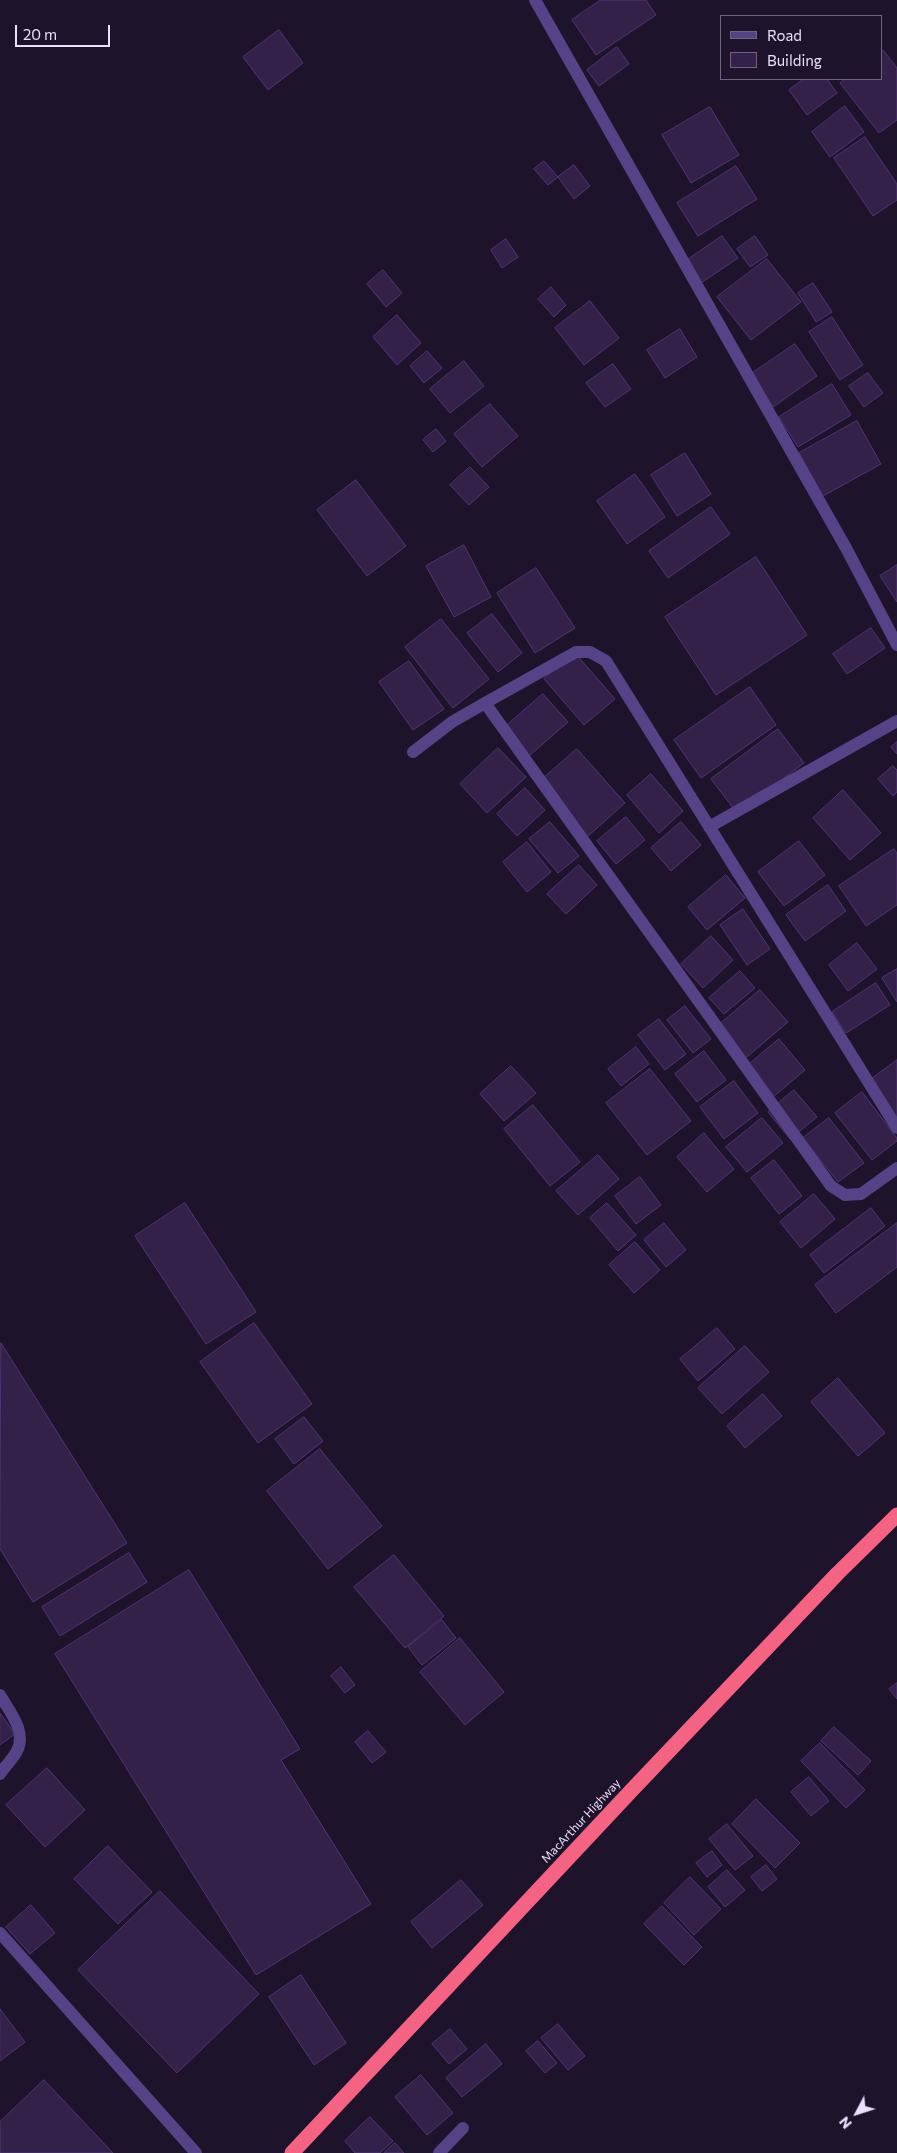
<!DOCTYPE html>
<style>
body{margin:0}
#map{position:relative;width:897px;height:2153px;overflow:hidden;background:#1d132a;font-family:Commissioner,sans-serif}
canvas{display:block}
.legend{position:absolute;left:720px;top:15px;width:162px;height:65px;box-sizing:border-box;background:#1d132a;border:1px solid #6f657e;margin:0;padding:6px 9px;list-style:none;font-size:15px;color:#eadffd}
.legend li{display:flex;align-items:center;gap:10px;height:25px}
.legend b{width:25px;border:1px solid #6f657e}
.north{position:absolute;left:832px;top:2088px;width:50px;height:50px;-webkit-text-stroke:4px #1d132a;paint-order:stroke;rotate:230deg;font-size:14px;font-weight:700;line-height:20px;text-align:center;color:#eadffd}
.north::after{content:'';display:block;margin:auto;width:18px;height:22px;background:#eadffd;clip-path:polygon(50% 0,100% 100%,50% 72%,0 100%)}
.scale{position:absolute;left:15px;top:25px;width:95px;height:22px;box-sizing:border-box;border:2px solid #eadffd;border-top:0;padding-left:6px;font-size:15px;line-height:18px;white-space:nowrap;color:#eadffd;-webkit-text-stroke:4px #1d132a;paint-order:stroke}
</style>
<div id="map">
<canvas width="897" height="2153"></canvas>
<ul class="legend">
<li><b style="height:6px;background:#564286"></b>Road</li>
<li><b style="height:14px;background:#34214a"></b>Building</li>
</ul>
<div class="north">N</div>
<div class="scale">20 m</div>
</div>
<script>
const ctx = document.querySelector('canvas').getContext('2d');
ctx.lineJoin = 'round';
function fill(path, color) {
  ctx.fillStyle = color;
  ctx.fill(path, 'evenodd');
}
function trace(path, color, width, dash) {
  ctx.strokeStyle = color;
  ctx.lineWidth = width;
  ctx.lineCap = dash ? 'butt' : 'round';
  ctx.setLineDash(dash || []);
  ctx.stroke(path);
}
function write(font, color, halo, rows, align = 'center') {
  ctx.font = font + ' Commissioner,sans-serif';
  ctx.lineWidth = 4;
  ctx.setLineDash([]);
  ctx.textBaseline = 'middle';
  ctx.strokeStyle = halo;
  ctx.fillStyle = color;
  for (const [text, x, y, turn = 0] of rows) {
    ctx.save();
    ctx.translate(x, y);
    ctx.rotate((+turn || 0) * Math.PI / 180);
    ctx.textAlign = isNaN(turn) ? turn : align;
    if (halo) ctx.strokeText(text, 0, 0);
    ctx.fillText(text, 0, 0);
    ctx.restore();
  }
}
const building = new Path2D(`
 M 601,0 L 646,0 L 656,15 L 596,55 L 572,20 Z
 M 279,30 L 303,63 L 268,90 L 243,57 Z
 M 617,47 L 629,64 L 599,86 L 587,70 Z
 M 883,50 L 897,68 L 897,120 L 879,133 L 840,83 L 845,79 L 881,79 L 881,52 Z
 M 804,79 L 827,79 L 837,93 L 807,115 L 789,90 Z
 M 845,106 L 864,132 L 830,157 L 812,132 Z
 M 710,107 L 739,155 L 691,183 L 662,135 Z
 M 865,137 L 897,184 L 897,200 L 873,216 L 834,158 Z
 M 544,161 L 558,177 L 548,185 L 534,169 Z
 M 574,165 L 590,186 L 574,199 L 558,177 Z
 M 736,166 L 757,199 L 698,236 L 677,203 Z
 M 722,236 L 738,258 L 701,283 L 686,261 Z
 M 755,236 L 768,255 L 750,267 L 737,249 Z
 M 506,239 L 518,257 L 502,268 L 491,250 Z
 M 767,259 L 801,302 L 751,340 L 717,297 Z
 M 383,270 L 402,293 L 386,307 L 367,284 Z
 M 813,283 L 832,312 L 816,322 L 798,293 Z
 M 551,287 L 566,305 L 554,317 L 538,299 Z
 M 590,301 L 619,338 L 584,365 L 555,328 Z
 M 397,315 L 421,343 L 397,365 L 373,337 Z
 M 832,317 L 863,365 L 840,380 L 809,332 Z
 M 680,329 L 697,357 L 665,378 L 647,350 Z
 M 795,344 L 817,376 L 773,407 L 751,374 Z
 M 427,351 L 442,368 L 424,383 L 410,366 Z
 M 464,361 L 484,386 L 450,413 L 430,389 Z
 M 613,364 L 631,389 L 605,407 L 586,383 Z
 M 868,373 L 883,393 L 864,407 L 849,386 Z
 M 832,384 L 851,415 L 798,447 L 779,417 Z
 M 490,404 L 518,436 L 482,467 L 454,434 Z
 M 857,421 L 881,464 L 823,496 L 799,453 Z
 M 436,429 L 446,441 L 433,452 L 423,440 Z
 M 685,453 L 711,494 L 677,516 L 651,475 Z
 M 470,467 L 489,487 L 469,505 L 450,485 Z
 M 635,474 L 665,517 L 627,544 L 597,501 Z
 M 356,480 L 406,546 L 367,576 L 317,510 Z
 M 711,507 L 730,534 L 668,578 L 649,551 Z
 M 464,545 L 491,597 L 454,617 L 426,566 Z
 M 756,557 L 807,635 L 716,695 L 665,617 Z
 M 897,565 L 897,602 L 880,576 Z
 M 536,568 L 575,628 L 535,653 L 497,593 Z
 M 492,614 L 522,653 L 498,672 L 467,633 Z
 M 441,619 L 489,679 L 453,708 L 405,647 Z
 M 871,628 L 885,648 L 847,674 L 833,654 Z
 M 575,653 L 615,699 L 584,725 L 544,679 Z
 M 409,661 L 444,709 L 413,730 L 379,682 Z
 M 750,687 L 776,725 L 701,778 L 674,740 Z
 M 543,694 L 568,722 L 529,756 L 505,727 Z
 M 778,729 L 804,763 L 737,813 L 711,779 Z
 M 897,742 L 897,754 L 891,747 Z
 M 498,748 L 526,777 L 487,813 L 460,784 Z
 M 577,749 L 625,803 L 587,837 L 539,782 Z
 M 893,766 L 897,770 L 897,792 L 893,796 L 878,779 Z
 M 651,774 L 683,811 L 659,833 L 627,795 Z
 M 525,788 L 545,810 L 517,836 L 497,814 Z
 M 843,790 L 881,833 L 850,860 L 813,818 Z
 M 626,817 L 645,840 L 616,864 L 597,841 Z
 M 550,822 L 579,856 L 558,873 L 529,839 Z
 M 681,822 L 701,845 L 671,871 L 651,848 Z
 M 799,841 L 825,875 L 784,906 L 758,872 Z
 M 527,842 L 551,872 L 527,892 L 503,862 Z
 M 894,849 L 897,853 L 897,905 L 866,926 L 839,886 Z
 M 579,865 L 597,885 L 566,914 L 547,894 Z
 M 726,875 L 745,898 L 707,930 L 688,907 Z
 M 828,885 L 846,911 L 805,941 L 786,915 Z
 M 743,909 L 770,949 L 747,965 L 720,925 Z
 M 711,936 L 733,960 L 703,988 L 681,964 Z
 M 857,943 L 877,969 L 848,991 L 829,965 Z
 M 897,969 L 897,1002 L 882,978 Z
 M 740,971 L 755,988 L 724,1014 L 709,998 Z
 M 876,983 L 890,1005 L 846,1033 L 832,1012 Z
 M 760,990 L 788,1022 L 741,1062 L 714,1029 Z
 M 685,1006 L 711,1039 L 693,1053 L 667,1020 Z
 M 659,1019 L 686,1054 L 665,1070 L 638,1035 Z
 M 779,1039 L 805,1070 L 772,1098 L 746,1067 Z
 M 636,1047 L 649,1064 L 621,1086 L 608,1069 Z
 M 704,1051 L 726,1080 L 697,1102 L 675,1074 Z
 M 897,1060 L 897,1118 L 869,1081 Z
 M 511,1066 L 536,1093 L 504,1121 L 480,1094 Z
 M 650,1069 L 691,1121 L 647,1155 L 606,1103 Z
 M 734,1081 L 758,1113 L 724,1139 L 700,1107 Z
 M 794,1090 L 817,1117 L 790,1139 L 768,1112 Z
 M 862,1092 L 897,1138 L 897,1141 L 872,1160 L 835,1113 Z
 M 533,1105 L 580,1162 L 550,1186 L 504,1129 Z
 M 762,1118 L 783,1143 L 747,1172 L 726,1147 Z
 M 829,1118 L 864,1163 L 838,1182 L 803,1138 Z
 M 704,1133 L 734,1169 L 707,1192 L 677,1157 Z
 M 598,1155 L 619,1179 L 578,1215 L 556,1191 Z
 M 774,1160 L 802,1196 L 779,1214 L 751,1178 Z
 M 640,1177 L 661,1205 L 636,1224 L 615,1196 Z
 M 814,1194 L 835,1219 L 801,1248 L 780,1222 Z
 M 185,1203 L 256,1312 L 206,1344 L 135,1236 Z
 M 607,1203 L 636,1235 L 618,1251 L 590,1218 Z
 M 871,1208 L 885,1226 L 824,1273 L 810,1255 Z
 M 664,1223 L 686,1250 L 666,1267 L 644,1240 Z
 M 897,1223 L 897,1267 L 836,1313 L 815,1285 Z
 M 635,1242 L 660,1270 L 634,1293 L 609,1265 Z
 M 254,1323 L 312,1404 L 258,1443 L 200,1362 Z
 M 717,1328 L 735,1349 L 698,1381 L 680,1359 Z
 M 1,1343 L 127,1543 L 33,1602 L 0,1549 Z
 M 745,1346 L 769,1372 L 722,1414 L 698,1388 Z
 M 838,1378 L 885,1433 L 858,1456 L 811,1402 Z
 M 763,1394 L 782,1416 L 745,1448 L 727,1426 Z
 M 304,1417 L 323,1441 L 294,1464 L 275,1439 Z
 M 320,1449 L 382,1526 L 328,1569 L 267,1491 Z
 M 129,1553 L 147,1582 L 60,1636 L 42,1607 Z
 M 394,1555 L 444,1616 L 405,1648 L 354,1587 Z
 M 189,1570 L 300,1749 L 281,1760 L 371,1904 L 256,1975 L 55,1654 Z
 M 442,1620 L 456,1638 L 422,1665 L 408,1647 Z
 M 460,1638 L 504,1692 L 465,1725 L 420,1672 Z
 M 341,1667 L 355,1685 L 345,1693 L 331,1676 Z
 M 897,1683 L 897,1699 L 889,1689 Z
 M 0,1713 L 15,1734 L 0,1745 Z
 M 834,1727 L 871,1761 L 858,1775 L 821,1741 Z
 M 368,1731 L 386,1752 L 372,1763 L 355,1742 Z
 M 820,1743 L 865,1790 L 846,1808 L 801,1761 Z
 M 47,1768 L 85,1810 L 45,1847 L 6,1805 Z
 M 809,1777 L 829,1801 L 811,1816 L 791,1792 Z
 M 756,1799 L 800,1843 L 775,1868 L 732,1824 Z
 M 727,1824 L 753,1856 L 735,1870 L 709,1839 Z
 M 108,1846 L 152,1892 L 118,1924 L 74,1879 Z
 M 712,1851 L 722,1865 L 707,1877 L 696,1863 Z
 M 766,1865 L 777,1879 L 762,1891 L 751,1877 Z
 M 727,1870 L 745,1890 L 725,1907 L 708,1887 Z
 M 690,1877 L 721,1909 L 694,1935 L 664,1903 Z
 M 461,1880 L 483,1905 L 432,1948 L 411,1922 Z
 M 160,1891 L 259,1994 L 177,2073 L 78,1970 Z
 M 31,1905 L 55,1933 L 30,1954 L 6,1927 Z
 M 662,1906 L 702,1947 L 684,1965 L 644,1924 Z
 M 301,1975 L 346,2043 L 314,2065 L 269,1997 Z
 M 0,2009 L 25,2042 L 0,2061 Z
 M 558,2024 L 585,2056 L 568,2070 L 541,2038 Z
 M 450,2029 L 467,2049 L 449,2064 L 432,2044 Z
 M 538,2041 L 557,2063 L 545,2073 L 526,2051 Z
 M 486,2044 L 502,2064 L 462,2097 L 446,2078 Z
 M 421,2075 L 453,2113 L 427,2135 L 395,2097 Z
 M 44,2080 L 113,2153 L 0,2153 L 0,2122 Z
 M 370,2117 L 393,2141 L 380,2153 L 355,2153 L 345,2141 Z
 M 395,2143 L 404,2153 L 384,2153 Z`);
const minor = new Path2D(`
 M 535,0 L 846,548 L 897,645
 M 413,752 L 452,722 L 485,703
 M 709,827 L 897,721
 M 897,1128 L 606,661 L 590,652 L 576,652 L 485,703 L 831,1186 L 845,1195 L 861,1194 L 897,1168
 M 0,1695 C 9,1711 27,1731 17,1751 C 13,1759 5,1766 0,1774
 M 0,1933 L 196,2153
 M 439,2153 L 463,2128`);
const highway = new Path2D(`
 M 292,2153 L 630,1792 L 837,1574 L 897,1515`);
const streetNames = [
 ["MacArthur Highway",581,1821,-47]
];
fill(building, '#34214a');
trace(building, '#523474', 1);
trace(minor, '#564286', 12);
trace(highway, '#f46382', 15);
write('12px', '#eadffd', '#1d132a', streetNames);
</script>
